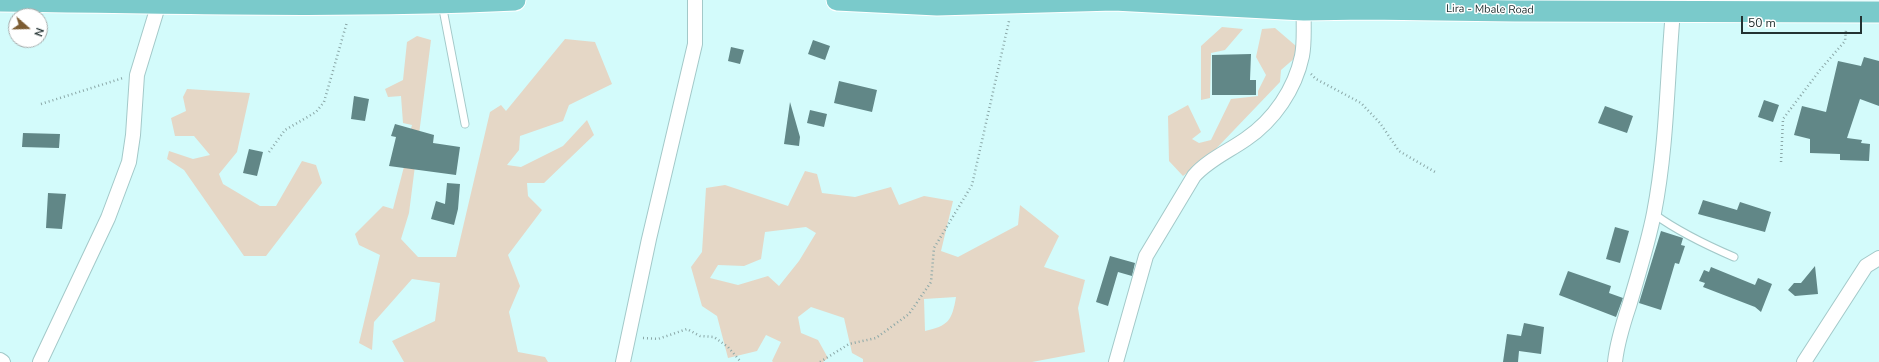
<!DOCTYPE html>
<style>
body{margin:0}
#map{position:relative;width:1879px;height:362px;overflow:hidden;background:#d3fbfb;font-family:"Nunito Sans",sans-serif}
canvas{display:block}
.north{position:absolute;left:8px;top:8px;width:40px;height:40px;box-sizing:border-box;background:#fff;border:1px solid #a7adad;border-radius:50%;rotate:110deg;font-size:11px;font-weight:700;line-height:16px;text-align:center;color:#233232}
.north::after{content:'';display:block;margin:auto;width:14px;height:18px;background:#7c5c32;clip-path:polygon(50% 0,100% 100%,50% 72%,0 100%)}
.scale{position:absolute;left:1741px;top:16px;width:121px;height:18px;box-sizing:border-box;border:2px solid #233232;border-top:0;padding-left:5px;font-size:12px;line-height:14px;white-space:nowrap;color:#233232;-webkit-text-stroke:3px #fff;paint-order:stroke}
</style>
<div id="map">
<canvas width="1879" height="362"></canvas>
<div class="north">N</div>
<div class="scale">50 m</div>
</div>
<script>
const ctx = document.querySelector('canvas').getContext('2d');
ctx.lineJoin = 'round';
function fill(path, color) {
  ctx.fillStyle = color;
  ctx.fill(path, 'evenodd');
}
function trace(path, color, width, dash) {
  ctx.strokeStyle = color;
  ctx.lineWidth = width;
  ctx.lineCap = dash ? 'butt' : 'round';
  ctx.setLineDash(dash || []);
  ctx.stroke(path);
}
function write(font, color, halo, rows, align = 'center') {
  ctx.font = font + ' "Nunito Sans",sans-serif';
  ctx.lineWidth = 3;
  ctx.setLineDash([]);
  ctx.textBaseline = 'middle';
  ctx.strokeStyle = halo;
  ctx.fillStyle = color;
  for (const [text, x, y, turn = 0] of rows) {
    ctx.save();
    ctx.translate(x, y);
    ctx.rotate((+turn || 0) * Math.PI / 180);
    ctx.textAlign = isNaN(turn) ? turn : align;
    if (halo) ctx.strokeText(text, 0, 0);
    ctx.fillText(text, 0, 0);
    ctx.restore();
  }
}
const green = new Path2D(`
 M 1222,27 L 1243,29 L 1225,50 L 1211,53 L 1210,98 L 1201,100 L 1201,46 Z
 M 1275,28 L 1296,46 L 1296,57 L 1281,70 L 1280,82 L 1211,154 L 1183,176 L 1169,161 L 1168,116 L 1188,105 L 1201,132 L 1192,139 L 1199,143 L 1211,140 L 1231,99 L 1258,96 L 1258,91 L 1266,75 L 1256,57 L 1262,29 Z
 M 417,36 L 431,40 L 409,213 L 401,239 L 418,257 L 456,257 L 490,112 L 501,105 L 506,111 L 565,39 L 595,42 L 612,84 L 569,105 L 563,121 L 520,136 L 519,150 L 507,165 L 521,167 L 563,146 L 587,120 L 594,135 L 544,183 L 527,183 L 528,196 L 542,210 L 508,255 L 520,286 L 509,312 L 518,352 L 545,357 L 548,362 L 404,362 L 392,341 L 435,321 L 440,283 L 412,279 L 374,322 L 372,350 L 359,343 L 380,255 L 359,245 L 355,234 L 383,206 L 393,209 L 406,159 L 407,144 L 412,125 L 403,123 L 401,96 L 388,97 L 385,89 L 403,80 L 407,42 Z
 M 187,89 L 250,93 L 237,152 L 219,174 L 223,184 L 260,206 L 276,206 L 302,161 L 316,165 L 322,183 L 266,256 L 244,256 L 184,170 L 167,159 L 169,151 L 193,159 L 210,155 L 194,136 L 175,136 L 171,118 L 186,111 L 183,97 Z
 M 805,171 L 817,174 L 822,193 L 855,197 L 891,187 L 899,205 L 924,196 L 953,201 L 941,251 L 958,257 L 1018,225 L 1020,205 L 1059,236 L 1044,267 L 1085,280 L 1078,308 L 1085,352 L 1032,362 L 863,362 L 863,359 L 852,353 L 844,318 L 811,307 L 798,317 L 801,333 L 818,340 L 828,358 L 823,362 L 773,362 L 772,361 L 781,342 L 766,335 L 757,351 L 728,358 L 717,316 L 702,306 L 691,267 L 702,252 L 706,188 L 725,185 L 788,206 ZM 806,227 L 816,233 L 799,261 L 779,286 L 768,276 L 738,285 L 710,278 L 718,265 L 744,266 L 761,259 L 765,232 ZM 956,297 C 952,321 948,326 925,331 L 924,299 Z`);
const building = new Path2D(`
 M 813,40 L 830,46 L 825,60 L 808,54 Z
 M 731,47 L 744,50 L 740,64 L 728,61 Z
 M 1251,54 L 1250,80 L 1256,80 L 1256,95 L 1212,95 L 1212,55 Z
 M 1864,57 L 1879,61 L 1879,106 L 1860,99 L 1847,138 L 1862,140 L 1861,143 L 1870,144 L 1869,161 L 1840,160 L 1840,154 L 1810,153 L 1810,139 L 1794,135 L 1802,106 L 1826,112 L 1838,61 L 1861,66 Z
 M 839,81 L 877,90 L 872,112 L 834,103 Z
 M 354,96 L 369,99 L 365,121 L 351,119 Z
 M 1764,100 L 1779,105 L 1773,122 L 1758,117 Z
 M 790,102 L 800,137 L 799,146 L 784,144 Z
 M 1605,106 L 1633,116 L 1627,133 L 1598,123 Z
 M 810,110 L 827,114 L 824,127 L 807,123 Z
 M 395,124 L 434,135 L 433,143 L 460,147 L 456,175 L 389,166 L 396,137 L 391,136 Z
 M 23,133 L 60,134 L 59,148 L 22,147 Z
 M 249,149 L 263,152 L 257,176 L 243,173 Z
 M 447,183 L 460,184 L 458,209 L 454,225 L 431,219 L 436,201 L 445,204 Z
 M 48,193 L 66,194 L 62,229 L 46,228 Z
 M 1703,200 L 1737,210 L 1740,202 L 1771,212 L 1765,232 L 1698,214 Z
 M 1615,227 L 1629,231 L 1620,263 L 1606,259 Z
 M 1661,231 L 1683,238 L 1681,245 L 1685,246 L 1679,264 L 1675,263 L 1661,310 L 1639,303 Z
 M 1110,256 L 1135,263 L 1132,276 L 1118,272 L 1108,306 L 1096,302 Z
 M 1815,266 L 1818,294 L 1795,296 L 1788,290 L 1794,283 L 1801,283 Z
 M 1711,267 L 1755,285 L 1758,278 L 1772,284 L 1761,312 L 1755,307 L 1703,287 L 1705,283 L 1699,281 L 1704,270 L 1709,272 Z
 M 1568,271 L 1611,286 L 1609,293 L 1623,298 L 1616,317 L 1559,295 Z
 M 1524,323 L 1544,327 L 1541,354 L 1519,351 L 1518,362 L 1503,362 L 1507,334 L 1521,336 Z`);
const path = new Path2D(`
 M 1311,74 L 1316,79 L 1361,103 L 1380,123 L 1399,151 L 1435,172
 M 41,104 L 123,78
 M 269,152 L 285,130 L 316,112 L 324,102 L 347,22
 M 1781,162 L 1783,119 L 1820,70 L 1845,41 L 1846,30
 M 643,338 L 658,339 L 687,329 L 700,336 L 714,337 L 728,347 L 741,362
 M 820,362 L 849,344 L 876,338 L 909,314 L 931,282 L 934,248 L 972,185 L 1009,21`);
const lane = new Path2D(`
 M 442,4 L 465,124
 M 1654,214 C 1679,232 1706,245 1734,257`);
const street = new Path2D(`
 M 0,360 L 3,362
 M 40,362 L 108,218 L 129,162 L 133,135 L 137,75 L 159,3
 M 623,362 L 649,239 L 695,44 L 695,0
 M 1116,362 L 1146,256 L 1194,176 C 1208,160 1229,151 1246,139 C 1274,120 1295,89 1302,56 C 1305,41 1303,25 1304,10
 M 1615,362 C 1617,343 1623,324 1629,306 C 1638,275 1648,244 1654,213 C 1667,146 1667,78 1673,11
 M 1804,362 L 1866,266 L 1879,258`);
const primary = new Path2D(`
 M 837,0 L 937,5 L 1114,0 L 1304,10 L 1366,9 L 1514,11 L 1879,12
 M 0,1 C 172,3 343,8 515,0`);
const streetNames = [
 ["Lira - Mbale Road",1490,10,1]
];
fill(green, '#e5d7c6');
fill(building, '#618787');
trace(lane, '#a3c9c9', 9);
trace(street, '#a3c9c9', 16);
trace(primary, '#fff', 23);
trace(path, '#8aa7a7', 2.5, [1, 3]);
trace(lane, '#fff', 7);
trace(street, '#fff', 14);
trace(primary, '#7acacb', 21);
write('11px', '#233232', '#fff', streetNames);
</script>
